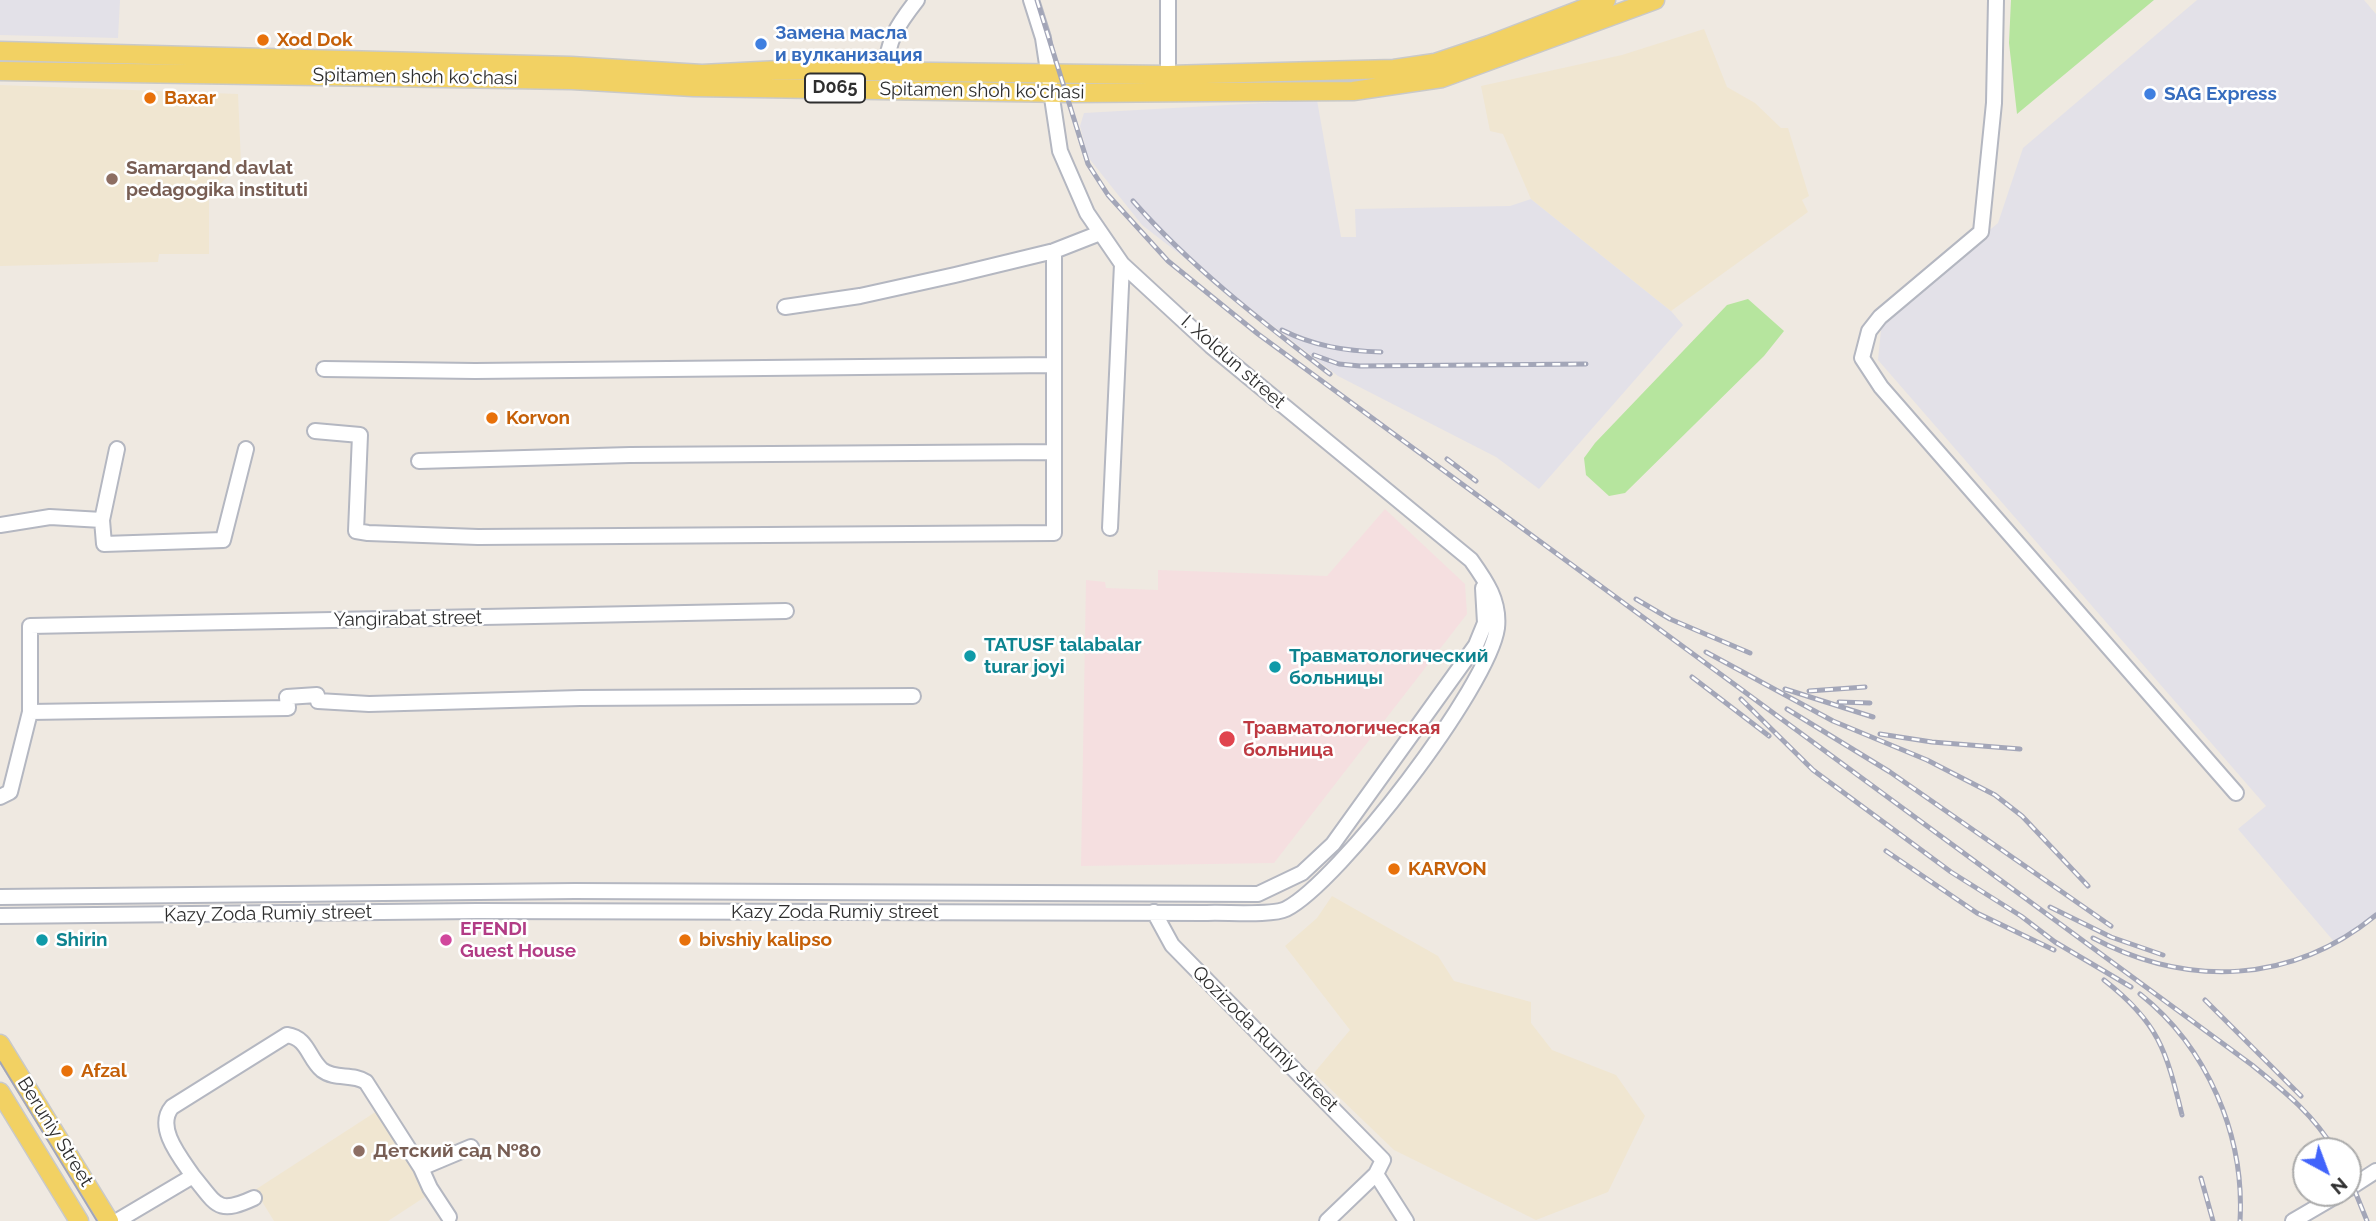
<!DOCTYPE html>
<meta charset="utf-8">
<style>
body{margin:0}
#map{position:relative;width:2376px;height:1221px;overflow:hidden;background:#efe9e1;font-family:Raleway,sans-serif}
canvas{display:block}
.north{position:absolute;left:2292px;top:1137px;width:70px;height:70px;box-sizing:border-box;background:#fff;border:2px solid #ababab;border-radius:50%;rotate:139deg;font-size:19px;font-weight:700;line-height:28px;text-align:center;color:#2e2e2e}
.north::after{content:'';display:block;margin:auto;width:24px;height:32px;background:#4264fb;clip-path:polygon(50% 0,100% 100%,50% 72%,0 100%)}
</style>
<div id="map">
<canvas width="2376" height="1221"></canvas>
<div class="north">N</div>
</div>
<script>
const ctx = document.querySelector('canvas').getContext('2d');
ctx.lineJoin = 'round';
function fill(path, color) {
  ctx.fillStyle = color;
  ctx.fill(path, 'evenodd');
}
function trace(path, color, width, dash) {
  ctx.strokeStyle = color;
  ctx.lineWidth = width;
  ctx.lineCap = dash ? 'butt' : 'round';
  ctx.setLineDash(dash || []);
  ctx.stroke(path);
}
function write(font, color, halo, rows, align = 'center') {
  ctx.font = font + ' Raleway,sans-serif';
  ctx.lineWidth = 5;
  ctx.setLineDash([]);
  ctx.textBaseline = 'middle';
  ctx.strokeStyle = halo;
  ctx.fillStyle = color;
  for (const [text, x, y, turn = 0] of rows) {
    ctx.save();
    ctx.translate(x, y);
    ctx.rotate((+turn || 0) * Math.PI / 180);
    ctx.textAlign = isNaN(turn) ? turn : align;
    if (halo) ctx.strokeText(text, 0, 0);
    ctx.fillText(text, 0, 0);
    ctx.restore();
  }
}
const industrial = new Path2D(`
 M 0,0 L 120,0 L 118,38 L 0,35 Z
 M 2197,0 L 2364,0 L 2376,14 L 2376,914 L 2336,944 L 2238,829 L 2266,806 L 1878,360 L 1882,320 L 1998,223 L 2023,148 Z
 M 1317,100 L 1341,237 L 1356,237 L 1355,209 L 1510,206 L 1531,199 L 1671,311 L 1683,325 L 1539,489 L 1496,457 L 1338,376 L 1142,225 L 1088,157 L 1080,126 L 1084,113 Z`);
const education = new Path2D(`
 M 1704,29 L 1727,87 L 1755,103 L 1781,128 L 1788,128 L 1809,196 L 1802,200 L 1808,212 L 1671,311 L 1531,199 L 1503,134 L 1490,131 L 1481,86 L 1622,55 Z
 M 0,85 L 238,94 L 241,163 L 209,195 L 209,254 L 159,254 L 158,262 L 0,266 Z
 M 1332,896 L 1438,956 L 1454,981 L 1531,1002 L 1531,1023 L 1552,1050 L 1616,1075 L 1645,1116 L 1608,1192 L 1536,1220 L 1394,1150 L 1314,1073 L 1350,1030 L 1285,946 L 1317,918 Z
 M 377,1111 L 431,1193 L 388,1221 L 274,1221 L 255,1190 Z`);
const medical = new Path2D(`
 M 1385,509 L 1465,584 L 1467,614 L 1274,863 L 1081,866 L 1086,580 L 1105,582 L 1106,588 L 1158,590 L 1158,570 L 1327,576 Z`);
const green = new Path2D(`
 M 2011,0 L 2154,0 L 2017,114 L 2009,43 Z
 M 1748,299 L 1784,331 L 1764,356 L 1625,493 L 1609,496 L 1586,475 L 1584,458 L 1595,443 L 1727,305 Z`);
const minor = new Path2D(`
 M 1168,0 L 1168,75
 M 1996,0 L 1994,103 L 1981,232 L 1880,317 L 1869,331 L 1862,358 L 1881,387 L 2236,793
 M 887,73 C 885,42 899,23 917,0
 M 785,307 L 860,296 L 955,275 L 1054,251 L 1100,233
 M 324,369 L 475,371 L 1054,365
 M 315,431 L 360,435 L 356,531 L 368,533 L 478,537 L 1054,533 L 1054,251
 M 419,461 L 630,455 L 1054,452
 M 102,520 L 104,544 L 223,540 L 246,449
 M 0,525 L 50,517 L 102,520 L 117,449
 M 1110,528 L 1122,264
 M 30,712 L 288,708 L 287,697 L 317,695 L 318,701 L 369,704 L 580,698 L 913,696
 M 0,797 L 10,792 L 30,712 L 30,626 L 786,611
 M 0,897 L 575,891 L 1258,894 L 1302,873 L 1333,844 L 1476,645 L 1485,623 L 1483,588
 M 1154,912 L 1172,945 L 1383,1160 L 1376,1174 L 1327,1221
 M 0,916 L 477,911 L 1207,913 C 1225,912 1272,916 1286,909 C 1339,882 1489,686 1497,628 C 1500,601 1486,581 1471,560 L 1211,346 L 1122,264 L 1087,213 L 1060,151 L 1043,38 L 1031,0
 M 421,1168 L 430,1188 L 449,1217
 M 1376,1174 L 1406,1221
 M 193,1176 C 217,1205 217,1215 254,1198
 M 2348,1189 L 2376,1171
 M 117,1221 L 193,1176 C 180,1157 155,1127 172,1107 L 287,1035 C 308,1038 308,1058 322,1070 C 335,1080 353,1073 366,1082 L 421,1168 L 471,1147
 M 2293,1221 L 2341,1193`);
const major = new Path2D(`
 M 0,51 L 571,66 L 702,74 L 780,70 L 1168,75 L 1394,69 L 1435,63 L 1489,45 L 1606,0
 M 0,71 L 572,80 L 693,87 L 1067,93 L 1353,91 L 1442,78 L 1655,0
 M 0,1044 L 109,1221
 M 0,1092 L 79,1221`);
const tram = new Path2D(`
 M 0,1062 L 97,1221`);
const rail = new Path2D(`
 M 1037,0 L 1088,164 L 1108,195 L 1168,261 L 1258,334 L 2252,1065 C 2284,1091 2314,1115 2335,1151
 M 1133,201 C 1192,268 1260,320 1330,374
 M 1282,330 C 1314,346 1345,351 1381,352
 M 1314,355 L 1339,364 L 1360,366 L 1586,364
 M 1447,459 L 1476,481
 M 1636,599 L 1670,619 L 1750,653
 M 1706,652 L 1833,721 L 1927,760 L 1995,795 L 2022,816 L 2088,886
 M 1692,677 L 1769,736
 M 1785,689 L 1873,717
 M 1809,691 L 1865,687
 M 1741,699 L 1813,770 L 1951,872 L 2021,916 L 2055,942 L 2131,987
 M 1839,702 L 1870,703
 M 1787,709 L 1890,772 L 2111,926
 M 1880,734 L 1932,742 L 2020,749
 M 1886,851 L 1977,913 L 2054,950
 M 2050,907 L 2111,937 L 2163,955
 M 2093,938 C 2188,988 2292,984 2376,915
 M 2104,980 C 2159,1023 2166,1050 2182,1115
 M 2140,994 C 2207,1047 2245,1135 2240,1221
 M 2205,1000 L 2301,1096
 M 2348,1174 L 2367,1221
 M 2201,1178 L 2213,1221`);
const markers = [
 [263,40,7,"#e8710a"],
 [761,44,7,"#3f7fe0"],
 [2150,94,7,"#3f7fe0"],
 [150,98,7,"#e8710a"],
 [112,179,7,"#8d6e63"],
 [492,418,7,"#e8710a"],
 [970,656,7,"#0f9aa8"],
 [1275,667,7,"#0f9aa8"],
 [1227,739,9,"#e0444e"],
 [1394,869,7,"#e8710a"],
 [42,940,7,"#0f9aa8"],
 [446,940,7,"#d1479c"],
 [685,940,7,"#e8710a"],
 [67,1071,7,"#e8710a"],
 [359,1151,7,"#8d6e63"]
];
const shields = [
 [835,88,60]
];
const shieldNames = [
 ["D065",835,88]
];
const shopNames = [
 ["Замена масла",775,33],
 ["и вулканизация",775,55],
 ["SAG Express",2164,94]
];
const foodNames = [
 ["Xod Dok",277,40],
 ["Baxar",164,98],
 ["Korvon",506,418],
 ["KARVON",1408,869],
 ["bivshiy kalipso",699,940],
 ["Afzal",81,1071]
];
const streetNames = [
 ["Spitamen shoh ko'chasi",415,77,1],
 ["Spitamen shoh ko'chasi",982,91,1],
 ["I. Xoldun street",1233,362,41],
 ["Yangirabat street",408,619,-1],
 ["Kazy Zoda Rumiy street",835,912],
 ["Kazy Zoda Rumiy street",268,914,-1],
 ["Qozizoda Rumiy street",1265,1039,45],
 ["Beruniy Street",55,1132,58]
];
const educationNames = [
 ["Samarqand davlat",126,168],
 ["pedagogika instituti",126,190],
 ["Детский сад №80",373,1151]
];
const cultureNames = [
 ["TATUSF talabalar",984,645],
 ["turar joyi",984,667],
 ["Травматологический",1289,656],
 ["больницы",1289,678],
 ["Shirin",56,940]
];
const healthNames = [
 ["Травматологическая",1243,728],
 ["больница",1243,750]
];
const hotelNames = [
 ["EFENDI",460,929],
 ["Guest House",460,951]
];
fill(industrial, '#e3e1e8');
fill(education, '#f0e6d1');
fill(medical, '#f5dfe0');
fill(green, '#b6e59e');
trace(minor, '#b4b7c1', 18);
trace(major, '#c9c9c9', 21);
trace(minor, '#fff', 14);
trace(major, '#f2d163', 18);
trace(tram, '#a3a6b8', 2);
trace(rail, '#a3a6b8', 5);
trace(rail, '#fff', 2.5, [8]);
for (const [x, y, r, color] of markers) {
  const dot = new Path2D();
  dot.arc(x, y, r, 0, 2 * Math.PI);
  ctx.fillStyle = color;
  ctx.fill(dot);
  trace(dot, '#fff', 2.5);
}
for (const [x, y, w] of shields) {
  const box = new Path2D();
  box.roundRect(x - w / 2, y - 14.5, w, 29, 5);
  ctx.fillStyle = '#fff';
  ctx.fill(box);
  trace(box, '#2e2e2e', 2);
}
write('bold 18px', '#2e2e2e', null, shieldNames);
write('bold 19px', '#366cbe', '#fff', shopNames, 'left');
write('bold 19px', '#c56008', '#fff', foodNames, 'left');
write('19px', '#2e2e2e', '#fff', streetNames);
write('bold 19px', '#785e54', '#fff', educationNames, 'left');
write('bold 19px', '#0d838f', '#fff', cultureNames, 'left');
write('bold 19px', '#be3a42', '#fff', healthNames, 'left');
write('bold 19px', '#b23c85', '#fff', hotelNames, 'left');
</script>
